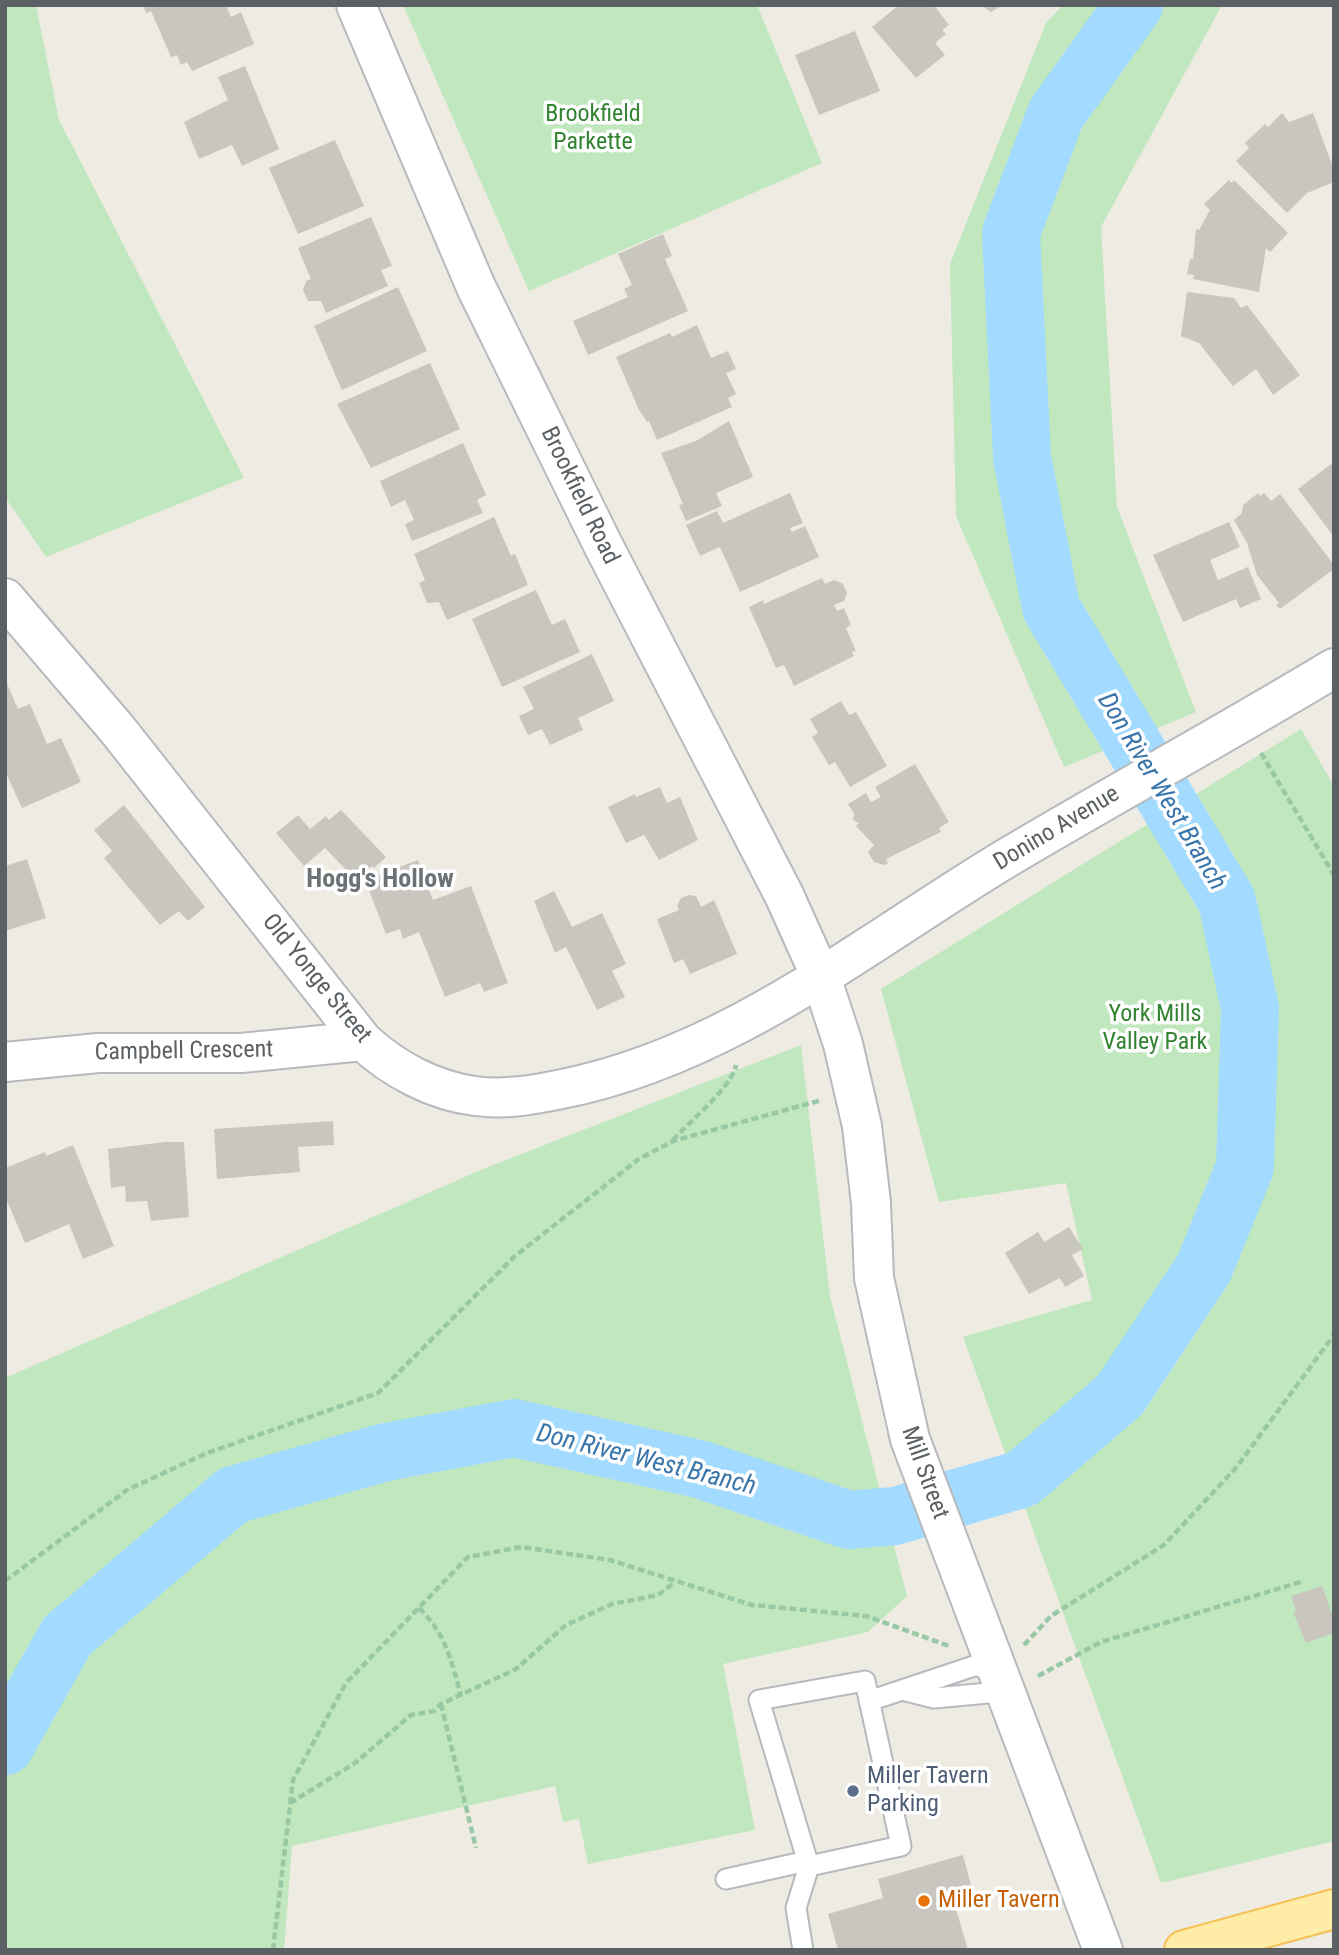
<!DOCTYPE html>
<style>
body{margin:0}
#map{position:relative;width:1339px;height:1955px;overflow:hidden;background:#eeebe3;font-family:"Roboto Condensed",sans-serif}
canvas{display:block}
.frame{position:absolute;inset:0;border:7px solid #5b6064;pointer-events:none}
</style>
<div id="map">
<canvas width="1339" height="1955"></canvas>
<div class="frame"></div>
</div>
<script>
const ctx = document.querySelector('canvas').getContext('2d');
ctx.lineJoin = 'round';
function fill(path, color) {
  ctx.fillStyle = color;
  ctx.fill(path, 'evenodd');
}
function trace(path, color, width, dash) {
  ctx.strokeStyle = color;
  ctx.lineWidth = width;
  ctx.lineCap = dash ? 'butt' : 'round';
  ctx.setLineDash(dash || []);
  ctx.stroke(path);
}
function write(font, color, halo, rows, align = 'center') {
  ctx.font = font + ' "Roboto Condensed",sans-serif';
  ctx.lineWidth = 7;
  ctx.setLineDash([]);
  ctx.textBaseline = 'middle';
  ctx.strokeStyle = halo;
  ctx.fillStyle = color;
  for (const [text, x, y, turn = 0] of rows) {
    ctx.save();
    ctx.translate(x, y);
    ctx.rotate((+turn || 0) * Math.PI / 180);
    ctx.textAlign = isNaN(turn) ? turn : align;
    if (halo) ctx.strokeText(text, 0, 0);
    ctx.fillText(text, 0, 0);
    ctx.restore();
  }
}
const green = new Path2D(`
 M 5,5 L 36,5 L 59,120 L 244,478 L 46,557 L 5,497 Z
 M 403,5 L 757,5 L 822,163 L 529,291 Z
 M 1063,5 L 1222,5 L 1101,227 L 1117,507 L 1196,712 L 1064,767 L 956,516 L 950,264 L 1046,23 Z
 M 1301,729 L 1334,786 L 1334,1841 L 1161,1883 L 963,1337 L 1092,1300 L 1066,1183 L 939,1202 L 881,989 Z
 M 801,1045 L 830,1296 L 907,1596 L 868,1632 L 723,1664 L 755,1830 L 588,1864 L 579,1819 L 563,1822 L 555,1786 L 292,1846 L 284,1950 L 5,1950 L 5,1378 L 483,1169 Z`);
const river = new Path2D(`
 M 5,1746 L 67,1636 L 233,1495 L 386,1452 L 514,1428 L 699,1469 L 849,1520 L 895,1516 L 1022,1479 L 1120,1395 L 1204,1268 L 1245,1167 L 1250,1008 L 1227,901 L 1051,608 L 1022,457 L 1011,233 L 1056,114 L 1134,5`);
const building = new Path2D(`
 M 143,5 L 226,5 L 231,17 L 241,12 L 254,44 L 192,71 L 187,62 L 181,65 L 177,55 L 171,57 L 151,11 L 146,13 Z
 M 899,5 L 934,5 L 949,25 L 942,30 L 946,34 L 935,43 L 945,55 L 916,78 L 872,27 Z
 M 981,5 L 1003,5 L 991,12 Z
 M 855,31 L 880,91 L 819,115 L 795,55 Z
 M 245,66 L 279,149 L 242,166 L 232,145 L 199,159 L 184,122 L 228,100 L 218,77 Z
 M 1282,113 L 1289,122 L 1313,113 L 1334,170 L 1334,182 L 1307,193 L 1287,213 L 1236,161 L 1249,148 L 1245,143 L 1265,124 L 1268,127 Z
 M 335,140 L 364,206 L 298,234 L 269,168 Z
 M 1229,180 L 1231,183 L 1234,180 L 1288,233 L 1270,252 L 1266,248 L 1259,292 L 1193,279 L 1194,275 L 1187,274 L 1190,259 L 1193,259 L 1196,229 L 1199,230 L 1210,210 L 1204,204 Z
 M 371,217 L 392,266 L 381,270 L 388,286 L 326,313 L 321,301 L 308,301 L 303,290 L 306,281 L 311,279 L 298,248 Z
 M 663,234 L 672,256 L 665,259 L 688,311 L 588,355 L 573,321 L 628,297 L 624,289 L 632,285 L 618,254 Z
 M 398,287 L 427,351 L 342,390 L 314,326 Z
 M 1187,292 L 1234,298 L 1241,308 L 1247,305 L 1300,375 L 1273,395 L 1256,369 L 1233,386 L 1199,343 L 1181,336 Z
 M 697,325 L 711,358 L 728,351 L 736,369 L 726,373 L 736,394 L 728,398 L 732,407 L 657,440 L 649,421 L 647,422 L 639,410 L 616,357 L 670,333 L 672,337 Z
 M 430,363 L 460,429 L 371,468 L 337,404 Z
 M 729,421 L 753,477 L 716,493 L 722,506 L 686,521 L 679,505 L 683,504 L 661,453 L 696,441 Z
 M 463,443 L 486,495 L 477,500 L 483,513 L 412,541 L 405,524 L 414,520 L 405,500 L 391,507 L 380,481 Z
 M 1331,464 L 1334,467 L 1334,537 L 1298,489 Z
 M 790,493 L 803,523 L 790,528 L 792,532 L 805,526 L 819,557 L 740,592 L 720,547 L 700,556 L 686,525 L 717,511 L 723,523 Z
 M 1258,493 L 1260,496 L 1264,493 L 1271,501 L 1280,494 L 1334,565 L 1334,569 L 1280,609 L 1276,605 L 1279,603 L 1257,575 L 1247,543 L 1234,520 L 1242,513 L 1243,505 Z
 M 494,517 L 511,556 L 515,554 L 528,585 L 447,620 L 439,602 L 427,603 L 419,583 L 425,580 L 414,554 Z
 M 1229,522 L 1240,547 L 1210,560 L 1218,580 L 1248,567 L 1261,599 L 1240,608 L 1236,599 L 1183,622 L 1153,555 Z
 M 822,578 L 825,584 L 834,580 L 843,584 L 847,593 L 844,601 L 834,605 L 837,611 L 844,608 L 851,625 L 846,628 L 856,651 L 852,652 L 854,656 L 794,686 L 784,665 L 776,668 L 749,607 L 763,600 L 764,604 Z
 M 536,590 L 552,625 L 565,619 L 580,652 L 502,687 L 472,619 Z
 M 592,654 L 614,701 L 578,718 L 583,730 L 550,745 L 542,729 L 528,735 L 519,716 L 534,709 L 523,687 Z
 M 5,679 L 18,709 L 30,704 L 47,744 L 61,738 L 81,782 L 22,808 L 5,771 Z
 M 841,701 L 849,715 L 856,712 L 887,766 L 850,787 L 835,762 L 829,765 L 812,737 L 818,733 L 810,719 Z
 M 915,764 L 949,822 L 939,828 L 941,832 L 886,859 L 888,863 L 884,865 L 874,862 L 868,852 L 874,845 L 856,826 L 859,823 L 853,820 L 854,814 L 848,804 L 866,793 L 871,802 L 881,797 L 875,787 Z
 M 660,787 L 667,803 L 680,797 L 698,840 L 659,860 L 644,835 L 626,843 L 608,807 L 635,794 L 636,797 Z
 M 124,805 L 205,907 L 188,921 L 179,911 L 160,925 L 104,858 L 112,851 L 94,830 Z
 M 341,810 L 386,857 L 374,868 L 372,866 L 362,874 L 360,871 L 353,877 L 325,848 L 304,866 L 276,833 L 298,815 L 310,829 L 326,816 L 329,820 Z
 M 27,859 L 46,918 L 5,931 L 5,866 Z
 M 418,860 L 433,900 L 471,886 L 508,983 L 484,992 L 480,983 L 445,997 L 419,932 L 403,939 L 400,929 L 386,934 L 365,880 Z
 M 554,891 L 572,927 L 602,913 L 626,964 L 612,971 L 625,997 L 597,1010 L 566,947 L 555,953 L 534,901 Z
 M 689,895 L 696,896 L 701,907 L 714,900 L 737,954 L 690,974 L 683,959 L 674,963 L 657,919 L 679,910 L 677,906 L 681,898 Z
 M 333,1121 L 334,1145 L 298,1147 L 300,1172 L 217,1179 L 214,1129 Z
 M 165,1142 L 184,1142 L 189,1217 L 151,1221 L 147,1201 L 126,1202 L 125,1186 L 111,1188 L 108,1149 Z
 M 73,1145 L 114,1246 L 83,1259 L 69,1224 L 25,1243 L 5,1196 L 5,1168 L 45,1152 L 46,1156 Z
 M 1069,1227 L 1083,1249 L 1072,1255 L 1084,1276 L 1065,1287 L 1060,1278 L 1029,1294 L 1005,1253 L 1038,1232 L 1044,1242 Z
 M 1322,1586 L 1334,1621 L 1334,1633 L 1306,1643 L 1293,1612 L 1296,1611 L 1291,1596 Z
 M 963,1855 L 976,1904 L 956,1909 L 968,1950 L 838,1950 L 828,1914 L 883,1898 L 878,1879 Z`);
const path = new Path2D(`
 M 1261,753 L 1334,875
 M 673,1140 C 690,1121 732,1087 736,1065
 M 5,1581 L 127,1490 L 207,1453 L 378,1393 L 515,1256 L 639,1159 L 673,1141 L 822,1100
 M 419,1608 C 445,1633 452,1661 461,1696
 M 1024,1645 L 1051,1616 L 1164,1545 L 1235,1469 L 1334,1335
 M 1038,1676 L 1101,1642 L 1304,1581
 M 441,1704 L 476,1848
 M 290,1803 L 355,1763 L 411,1715 L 434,1711 L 441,1704 L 516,1669 L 566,1625 L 612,1604 L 658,1595 L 675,1582
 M 273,1950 L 293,1780 L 346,1683 L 468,1557 L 521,1547 L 610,1560 L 752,1605 L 866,1616 L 949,1646`);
const service = new Path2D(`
 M 869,1701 L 977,1665 L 999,1676 L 988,1693 L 934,1698 L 906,1691
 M 726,1879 L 798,1863 L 809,1866 L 901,1846 L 865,1681 L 759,1700 L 809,1866 L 796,1908 L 803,1950`);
const minor = new Path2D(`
 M 356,5 L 476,287 L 603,545 L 784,895 L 821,977 L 843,1044 L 862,1126 L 871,1203 L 874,1278 L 910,1439 L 1103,1950
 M 5,598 L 117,729 L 363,1041 C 393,1069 434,1091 475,1096 C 505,1100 533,1095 562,1089 C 728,1056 863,945 1005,859 C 1114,794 1225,734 1334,668
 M 5,1062 L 98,1053 L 241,1053 L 363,1041`);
const primary = new Path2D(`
 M 1184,1950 L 1334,1909`);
const markers = [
 [853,1791,7,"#5c6f8a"],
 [924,1901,7,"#e8710a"]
];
const parkNames = [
 ["Brookfield",593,115],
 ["Parkette",593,143],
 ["York Mills",1155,1015],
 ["Valley Park",1155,1043]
];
const streetNames = [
 ["Brookfield Road",579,496,64],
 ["Donino Avenue",1057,829,-31],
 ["Old Yonge Street",316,979,51],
 ["Campbell Crescent",184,1052,-1],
 ["Mill Street",924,1473,70]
];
const serviceNames = [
 ["Miller Tavern",867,1777],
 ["Parking",867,1805]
];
const foodNames = [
 ["Miller Tavern",938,1901]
];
const waterNames = [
 ["Don River West Branch",1161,792,59],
 ["Don River West Branch",646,1461,14]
];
const neighbourhoodNames = [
 ["Hogg's Hollow",380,880]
];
fill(green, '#c1e7bf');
trace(river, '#a2dbff', 58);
fill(building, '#c9c6c0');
trace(service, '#b6b9be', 23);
trace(minor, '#b6b9be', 42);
trace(primary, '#f5c156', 42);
trace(path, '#98c8a4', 4.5, [7, 3.5]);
trace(service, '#fff', 19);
trace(minor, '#fff', 38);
trace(primary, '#ffeda7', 38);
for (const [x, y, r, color] of markers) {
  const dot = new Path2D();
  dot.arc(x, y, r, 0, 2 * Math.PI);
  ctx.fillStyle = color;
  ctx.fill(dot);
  trace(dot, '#fff', 2.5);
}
write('24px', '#328432', '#fff', parkNames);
write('24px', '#5b6064', '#fff', streetNames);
write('24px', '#4e5e75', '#fff', serviceNames, 'left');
write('24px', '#c56008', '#fff', foodNames, 'left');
write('italic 26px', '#3a76ab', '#fff', waterNames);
write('bold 26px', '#6c7276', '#fff', neighbourhoodNames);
</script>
